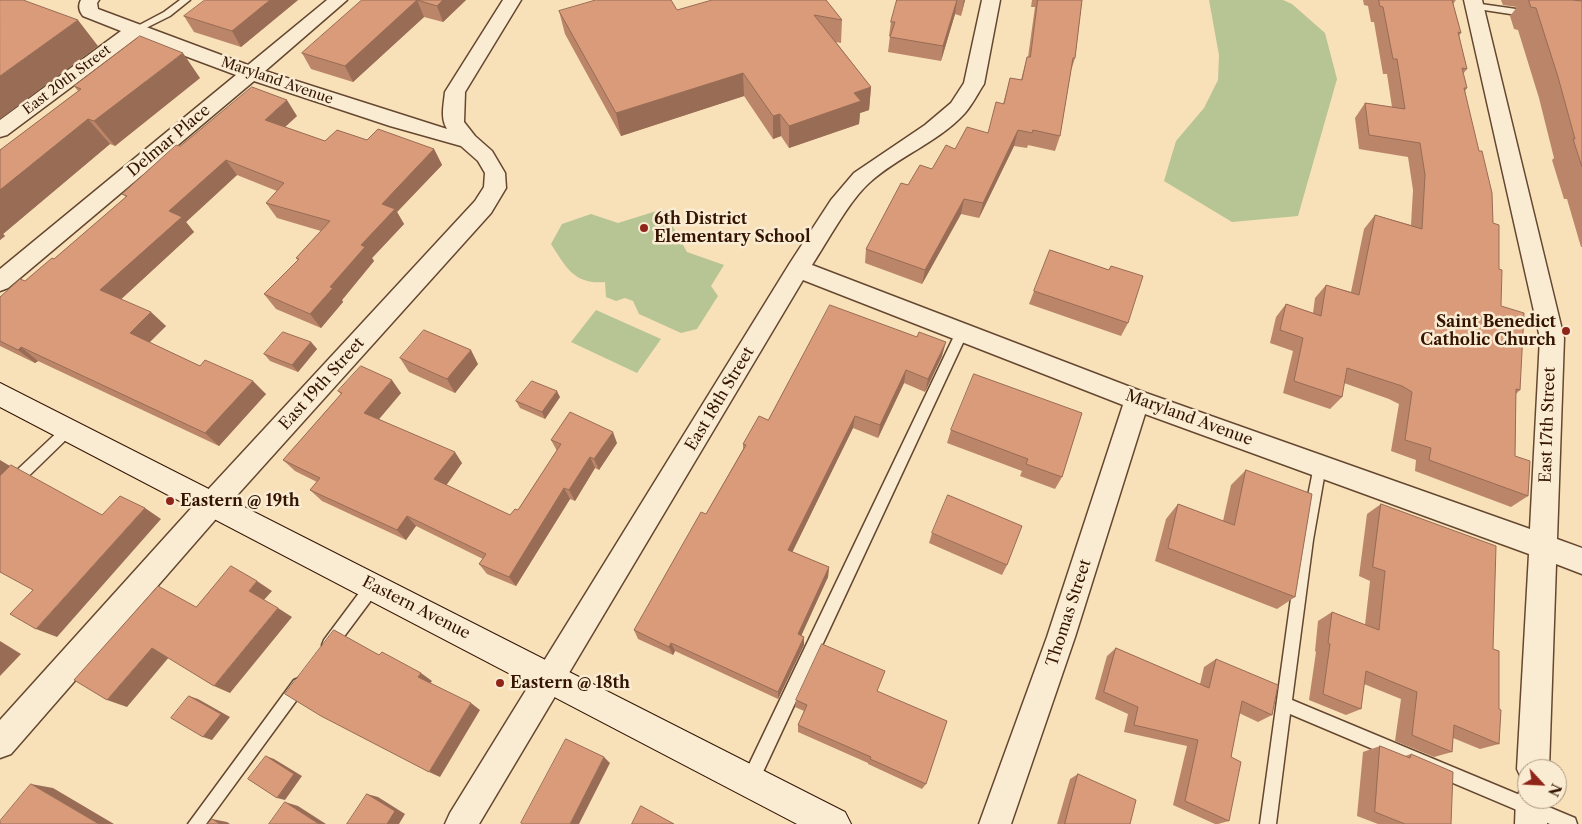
<!DOCTYPE html>
<style>
body{margin:0}
#map{position:relative;width:1582px;height:824px;overflow:hidden;background:#f8e1b9;font-family:"Libre Caslon Text",serif}
canvas{display:block}
.north{position:absolute;left:1517px;top:759px;width:50px;height:50px;box-sizing:border-box;background:#faecd2;border:1px solid #ab967f;border-radius:50%;rotate:115deg;font-size:14px;font-weight:700;line-height:20px;text-align:center;color:#341403}
.north::after{content:'';display:block;margin:auto;width:18px;height:22px;background:#8f2418;clip-path:polygon(50% 0,100% 100%,50% 72%,0 100%)}
</style>
<div id="map">
<canvas width="1582" height="824"></canvas>
<div class="north">N</div>
</div>
<script>
const ctx = document.querySelector('canvas').getContext('2d');
ctx.lineJoin = 'round';
function fill(path, color) {
  ctx.fillStyle = color;
  ctx.fill(path, 'evenodd');
}
function trace(path, color, width, dash) {
  ctx.strokeStyle = color;
  ctx.lineWidth = width;
  ctx.lineCap = dash ? 'butt' : 'round';
  ctx.setLineDash(dash || []);
  ctx.stroke(path);
}
function write(font, color, halo, rows, align = 'center') {
  ctx.font = font + ' "Libre Caslon Text",serif';
  ctx.lineWidth = 5;
  ctx.setLineDash([]);
  ctx.textBaseline = 'middle';
  ctx.strokeStyle = halo;
  ctx.fillStyle = color;
  for (const [text, x, y, turn = 0] of rows) {
    ctx.save();
    ctx.translate(x, y);
    ctx.rotate((+turn || 0) * Math.PI / 180);
    ctx.textAlign = isNaN(turn) ? turn : align;
    if (halo) ctx.strokeText(text, 0, 0);
    ctx.fillText(text, 0, 0);
    ctx.restore();
  }
}
const green = new Path2D(`
 M 1209,0 L 1283,0 L 1292,4 L 1325,33 L 1337,79 L 1298,216 L 1232,222 L 1164,181 L 1176,141 L 1204,108 L 1218,80 L 1219,55 Z
 M 663,209 L 687,252 L 724,265 L 711,286 L 718,296 L 697,329 L 681,333 L 639,314 L 633,301 L 625,298 L 616,301 L 606,297 L 605,282 C 574,285 566,267 551,244 L 562,224 L 591,214 L 618,223 Z
 M 596,310 L 661,339 L 637,373 L 571,342 Z`);
const lane = new Path2D(`
 M 180,0 L 190,0 L 170,16 L 138,32 L 135,33 L 130,30 L 164,12 Z
 M 1474,3 L 1530,11 L 1535,14 L 1530,17 L 1471,8 L 1469,6 Z
 M 962,327 L 966,329 L 968,332 L 756,787 L 750,789 L 744,787 L 742,781 L 744,775 L 956,332 L 958,329 Z
 M 69,424 L 73,425 L 75,429 L 73,433 L 5,499 L 0,501 L 0,486 L 65,425 Z
 M 1320,460 L 1325,462 L 1326,466 L 1313,540 L 1292,700 L 1575,818 L 1577,824 L 1550,824 L 1290,714 L 1276,824 L 1260,824 L 1299,540 L 1314,466 L 1315,462 Z
 M 373,579 L 378,581 L 380,586 L 378,591 L 334,650 L 329,652 L 324,650 L 322,645 L 324,640 L 368,581 Z
 M 299,678 L 304,680 L 306,685 L 304,690 L 206,824 L 188,824 L 294,680 Z`);
const street = new Path2D(`
 M 81,0 L 99,0 L 97,3 L 98,9 L 248,65 L 327,0 L 347,0 L 265,71 L 447,129 C 440,118 444,104 445,92 L 503,0 L 521,0 L 465,92 L 464,122 L 475,136 L 492,151 L 505,173 L 506,188 L 491,213 L 222,512 L 11,754 L 0,758 L 0,720 L 204,494 L 475,201 L 484,187 L 485,173 L 478,161 L 461,146 L 390,126 L 254,81 L 8,288 L 0,291 L 0,269 L 236,75 L 137,38 L 7,135 L 0,137 L 0,120 L 121,31 L 83,16 C 79,11 78,5 81,0 Z
 M 982,0 L 1000,0 L 984,84 C 978,93 972,105 965,113 C 939,142 897,157 869,183 C 849,201 827,242 812,265 L 1146,393 L 1530,529 L 1540,338 L 1464,0 L 1482,0 L 1564,338 L 1557,539 L 1582,548 L 1582,574 L 1556,564 L 1549,769 L 1527,769 L 1527,782 L 1522,780 L 1517,769 L 1529,554 L 1145,414 L 1075,637 L 1011,824 L 979,824 L 1047,637 L 1123,405 L 803,280 L 479,824 L 445,824 L 450,813 L 790,263 L 831,200 L 854,173 L 925,125 L 951,103 L 964,83 Z
 M 1527,785 L 1527,799 L 1548,799 L 1547,824 L 1515,824 L 1516,799 L 1521,788 Z`);
const secondary = new Path2D(`
 M 0,383 L 845,812 L 851,824 L 797,824 L 0,407 Z`);
const wall = new Path2D(`
 M 298,0 L 241,47 L 194,32 L 184,16 Z
 M 362,0 L 466,0 L 443,22 L 424,17 L 353,82 L 311,69 L 302,53 Z
 M 826,0 L 842,20 L 841,43 L 836,42 L 871,87 L 869,110 L 860,113 L 859,124 L 789,148 L 781,136 L 773,139 L 744,96 L 621,136 L 565,34 L 559,11 L 677,10 Z
 M 896,0 L 965,0 L 961,16 L 955,14 L 941,61 L 888,52 L 890,36 L 889,36 L 891,22 L 896,4 Z
 M 1032,0 L 1082,0 L 1075,58 L 1071,71 L 1060,136 L 1055,151 L 1028,145 L 1027,148 L 1014,146 L 979,218 L 961,214 L 922,284 L 865,263 L 866,249 L 908,185 L 932,169 L 955,149 L 988,133 L 1003,104 L 1010,78 L 1021,80 L 1027,57 L 1028,57 L 1035,7 L 1031,7 Z
 M 1363,0 L 1456,0 L 1453,4 L 1461,33 L 1459,36 L 1467,69 L 1463,74 L 1467,88 L 1465,91 L 1493,223 L 1499,269 L 1501,306 L 1520,390 L 1516,394 L 1515,456 L 1528,496 L 1511,507 L 1415,471 L 1416,460 L 1391,451 L 1399,404 L 1389,399 L 1344,383 L 1342,397 L 1330,409 L 1283,393 L 1293,351 L 1270,343 L 1276,317 L 1286,304 L 1313,313 L 1315,298 L 1326,285 L 1351,292 L 1364,229 L 1375,215 L 1411,225 L 1413,190 L 1408,157 L 1359,149 L 1355,118 L 1365,103 L 1392,107 L 1387,74 L 1383,74 L 1374,22 L 1371,22 L 1368,6 L 1364,5 Z
 M 1501,0 L 1582,0 L 1582,247 L 1581,247 L 1567,199 L 1564,199 L 1552,160 L 1554,158 L 1539,98 L 1518,30 L 1514,29 L 1510,16 L 1517,7 L 1503,5 Z
 M 200,78 L 115,146 L 110,144 L 3,234 L 5,236 L 0,240 L 0,150 L 78,91 L 74,86 Z
 M 297,116 L 285,127 L 325,141 L 367,140 L 434,149 L 442,165 L 397,212 L 404,224 L 372,258 L 374,261 L 342,300 L 343,302 L 321,328 L 276,309 L 264,294 L 298,260 L 296,258 L 321,231 L 277,218 L 266,203 L 277,191 L 237,175 L 186,222 L 194,232 L 121,299 L 166,326 L 149,342 L 200,366 L 266,394 L 219,446 L 38,361 L 35,363 L 0,346 L 0,297 L 25,281 L 54,259 L 126,197 L 122,194 L 180,146 Z
 M 1050,250 L 1109,270 L 1111,266 L 1128,323 L 1121,336 L 1029,304 Z
 M 311,342 L 317,349 L 298,372 L 270,361 L 264,354 Z
 M 942,356 L 925,392 L 904,383 L 878,438 L 853,428 L 792,552 L 829,567 L 828,577 L 801,635 L 804,637 L 804,645 L 778,699 L 675,651 L 673,655 L 638,639 L 634,630 L 706,514 L 743,449 L 743,444 L 768,420 Z
 M 400,358 L 478,364 L 455,393 L 409,372 Z
 M 338,391 L 401,393 L 379,419 L 462,463 L 446,485 L 510,515 L 518,510 L 557,451 L 551,440 L 617,443 L 599,470 L 595,468 L 575,501 L 570,499 L 516,586 L 487,574 L 479,564 L 483,559 L 416,526 L 406,540 L 322,501 L 310,490 L 317,482 L 295,471 L 283,460 L 341,394 Z
 M 560,397 L 545,419 L 520,408 L 516,401 Z
 M 1082,413 L 1062,477 L 1055,489 L 1020,476 L 1022,471 L 947,443 L 951,430 Z
 M 1246,470 L 1295,597 L 1277,609 L 1155,561 L 1166,519 L 1178,504 L 1223,521 L 1231,485 Z
 M 1381,504 L 1493,649 L 1499,744 L 1480,749 L 1453,738 L 1452,752 L 1434,757 L 1395,741 L 1401,699 L 1364,684 L 1361,709 L 1346,715 L 1309,700 L 1316,652 L 1315,651 L 1318,621 L 1332,612 L 1365,625 L 1370,581 L 1359,576 L 1367,514 Z
 M 932,533 L 1007,565 L 1002,575 L 929,543 Z
 M 1116,648 L 1200,684 L 1204,667 L 1216,659 L 1272,715 L 1258,722 L 1239,713 L 1231,757 L 1229,821 L 1218,824 L 1215,824 L 1173,805 L 1187,746 L 1124,732 L 1128,714 L 1095,699 L 1107,656 Z
 M 877,691 L 926,784 L 922,789 L 868,764 L 868,763 L 798,732 L 798,725 L 804,711 L 795,707 L 796,700 Z
 M 1380,746 L 1405,756 L 1411,754 L 1451,824 L 1378,824 L 1357,816 L 1363,752 Z
 M 1078,774 L 1130,824 L 1057,824 L 1070,779 Z`);
const shadedWall = new Path2D(`
 M 270,0 L 298,0 L 241,47 L 232,31 Z
 M 417,0 L 424,17 L 353,82 L 345,66 Z
 M 443,0 L 466,0 L 443,22 L 437,6 Z
 M 957,0 L 955,14 L 941,61 L 943,46 Z
 M 964,0 L 965,0 L 961,16 Z
 M 78,20 L 98,46 L 0,119 L 0,76 Z
 M 183,53 L 200,78 L 115,146 L 94,121 Z
 M 743,73 L 744,96 L 621,136 L 616,113 Z
 M 871,87 L 869,110 L 860,113 L 859,124 L 789,148 L 789,126 L 854,93 Z
 M 287,100 L 297,116 L 275,136 L 265,120 Z
 M 780,114 L 781,136 L 773,139 L 773,116 Z
 M 88,119 L 110,144 L 3,234 L 5,236 L 0,240 L 0,190 Z
 M 1018,130 L 1014,146 L 979,218 L 983,203 Z
 M 434,149 L 442,165 L 397,212 L 404,224 L 372,258 L 374,261 L 342,300 L 343,302 L 321,328 L 310,314 L 361,245 L 382,204 Z
 M 226,160 L 237,175 L 186,222 L 194,232 L 116,304 L 100,290 L 169,211 Z
 M 964,199 L 961,214 L 922,284 L 925,270 Z
 M 151,312 L 166,326 L 145,347 L 130,333 Z
 M 311,342 L 317,349 L 298,372 L 292,365 Z
 M 946,342 L 942,356 L 925,392 L 928,379 Z
 M 21,347 L 38,361 L 35,363 L 18,350 Z
 M 471,350 L 478,364 L 455,393 L 447,379 Z
 M 906,370 L 904,383 L 878,438 L 880,425 Z
 M 392,380 L 401,393 L 374,425 L 364,413 Z
 M 253,381 L 266,394 L 219,446 L 205,433 Z
 M 557,391 L 560,397 L 545,419 L 542,412 Z
 M 855,416 L 853,428 L 788,561 L 788,550 Z
 M 613,432 L 617,443 L 599,470 L 594,459 Z
 M 455,452 L 462,463 L 443,490 L 434,479 Z
 M 590,457 L 595,468 L 575,501 L 569,490 Z
 M 0,460 L 15,469 L 0,483 Z
 M 564,488 L 570,499 L 516,586 L 509,577 Z
 M 145,508 L 161,519 L 57,637 L 36,629 Z
 M 407,516 L 416,526 L 406,540 L 397,530 Z
 M 829,567 L 828,577 L 798,643 L 798,634 Z
 M 257,581 L 272,591 L 263,601 L 249,591 Z
 M 278,608 L 292,617 L 230,693 L 214,686 Z
 M 804,637 L 804,645 L 778,699 L 778,692 Z
 M 0,641 L 21,654 L 0,676 Z
 M 671,643 L 675,651 L 673,655 L 669,647 Z
 M 152,648 L 170,656 L 127,707 L 107,700 Z
 M 421,673 L 432,681 L 429,685 L 418,677 Z
 M 189,696 L 198,699 L 230,717 L 212,740 L 203,737 Z
 M 471,703 L 480,710 L 440,777 L 429,772 Z
 M 266,756 L 274,759 L 302,776 L 285,800 L 277,798 Z
 M 604,757 L 610,763 L 579,824 L 570,824 Z
 M 31,784 L 53,788 L 114,824 L 99,824 Z
 M 367,794 L 378,797 L 405,814 L 399,824 L 387,824 Z
 M 285,802 L 298,806 L 326,824 L 319,824 Z
 M 212,819 L 227,822 L 230,824 L 220,824 Z`);
const building = new Path2D(`
 M 0,0 L 23,0 L 78,20 L 0,76 Z
 M 205,0 L 270,0 L 232,31 L 184,16 Z
 M 362,0 L 443,0 L 437,6 L 417,0 L 345,66 L 302,53 Z
 M 596,0 L 671,0 L 677,10 L 712,0 L 826,0 L 842,20 L 814,15 L 871,87 L 854,93 L 861,101 L 789,126 L 780,114 L 773,116 L 743,73 L 616,113 L 559,11 Z
 M 897,0 L 957,0 L 943,46 L 890,37 L 895,22 L 891,22 Z
 M 1038,0 L 1082,0 L 1075,58 L 1073,58 L 1060,136 L 1033,130 L 1032,133 L 1018,130 L 983,203 L 964,199 L 925,270 L 866,249 L 901,183 L 908,185 L 920,165 L 932,169 L 946,145 L 955,149 L 967,127 L 988,133 L 996,102 L 1004,104 L 1010,78 L 1022,80 L 1027,57 L 1030,57 Z
 M 1379,0 L 1452,0 L 1461,33 L 1458,32 L 1467,69 L 1462,68 L 1467,88 L 1464,88 L 1479,151 L 1482,151 L 1492,193 L 1493,223 L 1499,225 L 1499,269 L 1502,270 L 1501,306 L 1524,313 L 1520,390 L 1516,389 L 1515,456 L 1530,461 L 1528,496 L 1429,460 L 1431,448 L 1405,440 L 1412,392 L 1402,386 L 1347,368 L 1342,397 L 1294,381 L 1303,338 L 1280,330 L 1286,304 L 1321,316 L 1326,285 L 1359,295 L 1375,215 L 1422,229 L 1425,175 L 1420,143 L 1369,135 L 1365,103 L 1405,109 L 1397,59 L 1393,59 L 1383,7 L 1380,6 Z
 M 1529,0 L 1572,0 L 1582,1 L 1582,167 L 1573,139 L 1575,139 L 1558,77 L 1536,8 L 1531,7 Z
 M 140,36 L 183,53 L 94,121 L 88,119 L 0,190 L 0,150 L 81,89 L 74,86 Z
 M 252,87 L 287,100 L 265,120 L 325,141 L 337,130 L 367,140 L 378,129 L 434,149 L 382,204 L 395,209 L 361,245 L 365,247 L 330,287 L 333,288 L 310,314 L 264,294 L 299,259 L 296,258 L 330,221 L 266,203 L 284,183 L 226,160 L 169,211 L 182,217 L 100,290 L 151,312 L 130,333 L 200,366 L 205,360 L 253,381 L 205,433 L 21,347 L 18,350 L 0,341 L 0,297 L 20,279 L 25,281 L 52,258 L 54,259 L 127,196 L 122,194 L 176,145 L 180,146 Z
 M 1050,250 L 1109,270 L 1111,266 L 1143,276 L 1128,323 L 1034,291 Z
 M 830,305 L 917,337 L 919,332 L 946,342 L 928,379 L 906,370 L 880,425 L 855,416 L 788,550 L 829,567 L 798,634 L 804,637 L 778,692 L 671,643 L 669,647 L 634,630 L 701,512 L 706,514 L 746,445 L 743,444 L 759,416 L 768,420 Z
 M 424,330 L 471,350 L 447,379 L 400,358 Z
 M 283,332 L 311,342 L 292,365 L 264,354 Z
 M 361,366 L 392,380 L 364,413 L 455,452 L 434,479 L 510,515 L 515,509 L 518,510 L 561,444 L 551,440 L 570,412 L 613,432 L 594,459 L 590,457 L 569,490 L 564,488 L 509,577 L 479,564 L 486,554 L 407,516 L 397,530 L 310,490 L 320,478 L 283,460 L 342,393 L 338,391 Z
 M 974,374 L 1082,413 L 1062,477 L 1026,464 L 1028,459 L 951,430 Z
 M 532,381 L 557,391 L 542,412 L 516,401 Z
 M 11,465 L 102,515 L 120,496 L 145,508 L 36,629 L 10,614 L 33,590 L 0,572 L 0,476 Z
 M 1246,470 L 1312,494 L 1295,597 L 1168,548 L 1178,504 L 1234,525 Z
 M 948,495 L 1022,526 L 1007,565 L 932,533 Z
 M 1381,504 L 1496,546 L 1493,649 L 1499,651 L 1499,709 L 1501,710 L 1499,744 L 1454,725 L 1452,752 L 1412,735 L 1417,692 L 1366,671 L 1361,709 L 1323,694 L 1330,644 L 1328,643 L 1332,612 L 1379,630 L 1385,571 L 1373,567 Z
 M 231,566 L 257,581 L 249,591 L 278,608 L 214,686 L 152,648 L 107,700 L 74,680 L 158,586 L 196,607 Z
 M 334,630 L 379,655 L 382,652 L 421,673 L 418,677 L 471,703 L 429,772 L 321,716 L 285,694 Z
 M 822,644 L 885,671 L 877,691 L 947,721 L 926,784 L 870,759 L 871,757 L 798,725 L 807,705 L 796,700 Z
 M 1116,648 L 1209,688 L 1216,659 L 1278,685 L 1272,715 L 1242,701 L 1231,757 L 1241,762 L 1229,821 L 1185,801 L 1198,740 L 1134,725 L 1138,707 L 1104,692 Z
 M 189,696 L 221,714 L 203,737 L 171,718 Z
 M 566,739 L 604,757 L 570,824 L 523,824 L 521,823 Z
 M 1380,746 L 1410,758 L 1411,754 L 1453,772 L 1451,824 L 1405,824 L 1375,812 Z
 M 266,756 L 294,774 L 277,798 L 248,779 Z
 M 1078,774 L 1136,800 L 1130,824 L 1065,824 Z
 M 31,784 L 99,824 L 0,824 L 0,821 Z
 M 367,794 L 395,811 L 387,824 L 347,824 Z
 M 285,802 L 319,824 L 269,824 Z
 M 641,806 L 674,824 L 632,824 Z
 M 212,819 L 220,824 L 208,824 Z`);
const markers = [
 [644,228,5,"#8f2418"],
 [1566,331,5,"#8f2418"],
 [170,501,5,"#8f2418"],
 [500,683,5,"#8f2418"]
];
const farStreetnames = [
 ["East 20th Street",67,80,-37],
 ["Maryland Avenue",277,81,19]
];
const streetNames = [
 ["Delmar Place",169,141,-40],
 ["East 19th Street",322,384,-48],
 ["East 18th Street",720,399,-59],
 ["Maryland Avenue",1189,418,20],
 ["East 17th Street",1548,425,-88],
 ["Eastern Avenue",416,608,27],
 ["Thomas Street",1069,613,-72]
];
const poiNames = [
 ["6th District",654,219],
 ["Elementary School",654,237],
 ["Saint Benedict",1556,322,"right"],
 ["Catholic Church",1556,340,"right"],
 ["Eastern @ 19th",180,501],
 ["Eastern @ 18th",510,683]
];
fill(green, '#b7c494');
trace(lane, '#654730', 3);
trace(street, '#654730', 3);
trace(secondary, '#341403', 2);
fill(lane, '#faecd2');
fill(street, '#faecd2');
fill(secondary, '#faecd2');
fill(wall, '#bb8569');
fill(shadedWall, '#986c55');
fill(building, '#d99b7a');
trace(building, '#986c55', 1);
for (const [x, y, r, color] of markers) {
  const dot = new Path2D();
  dot.arc(x, y, r, 0, 2 * Math.PI);
  ctx.fillStyle = color;
  ctx.fill(dot);
  trace(dot, '#faecd2', 2);
}
write('14px', '#341403', '#faecd2', farStreetnames);
write('16px', '#341403', '#faecd2', streetNames);
write('bold 16px', '#341403', '#faecd2', poiNames, 'left');
</script>
